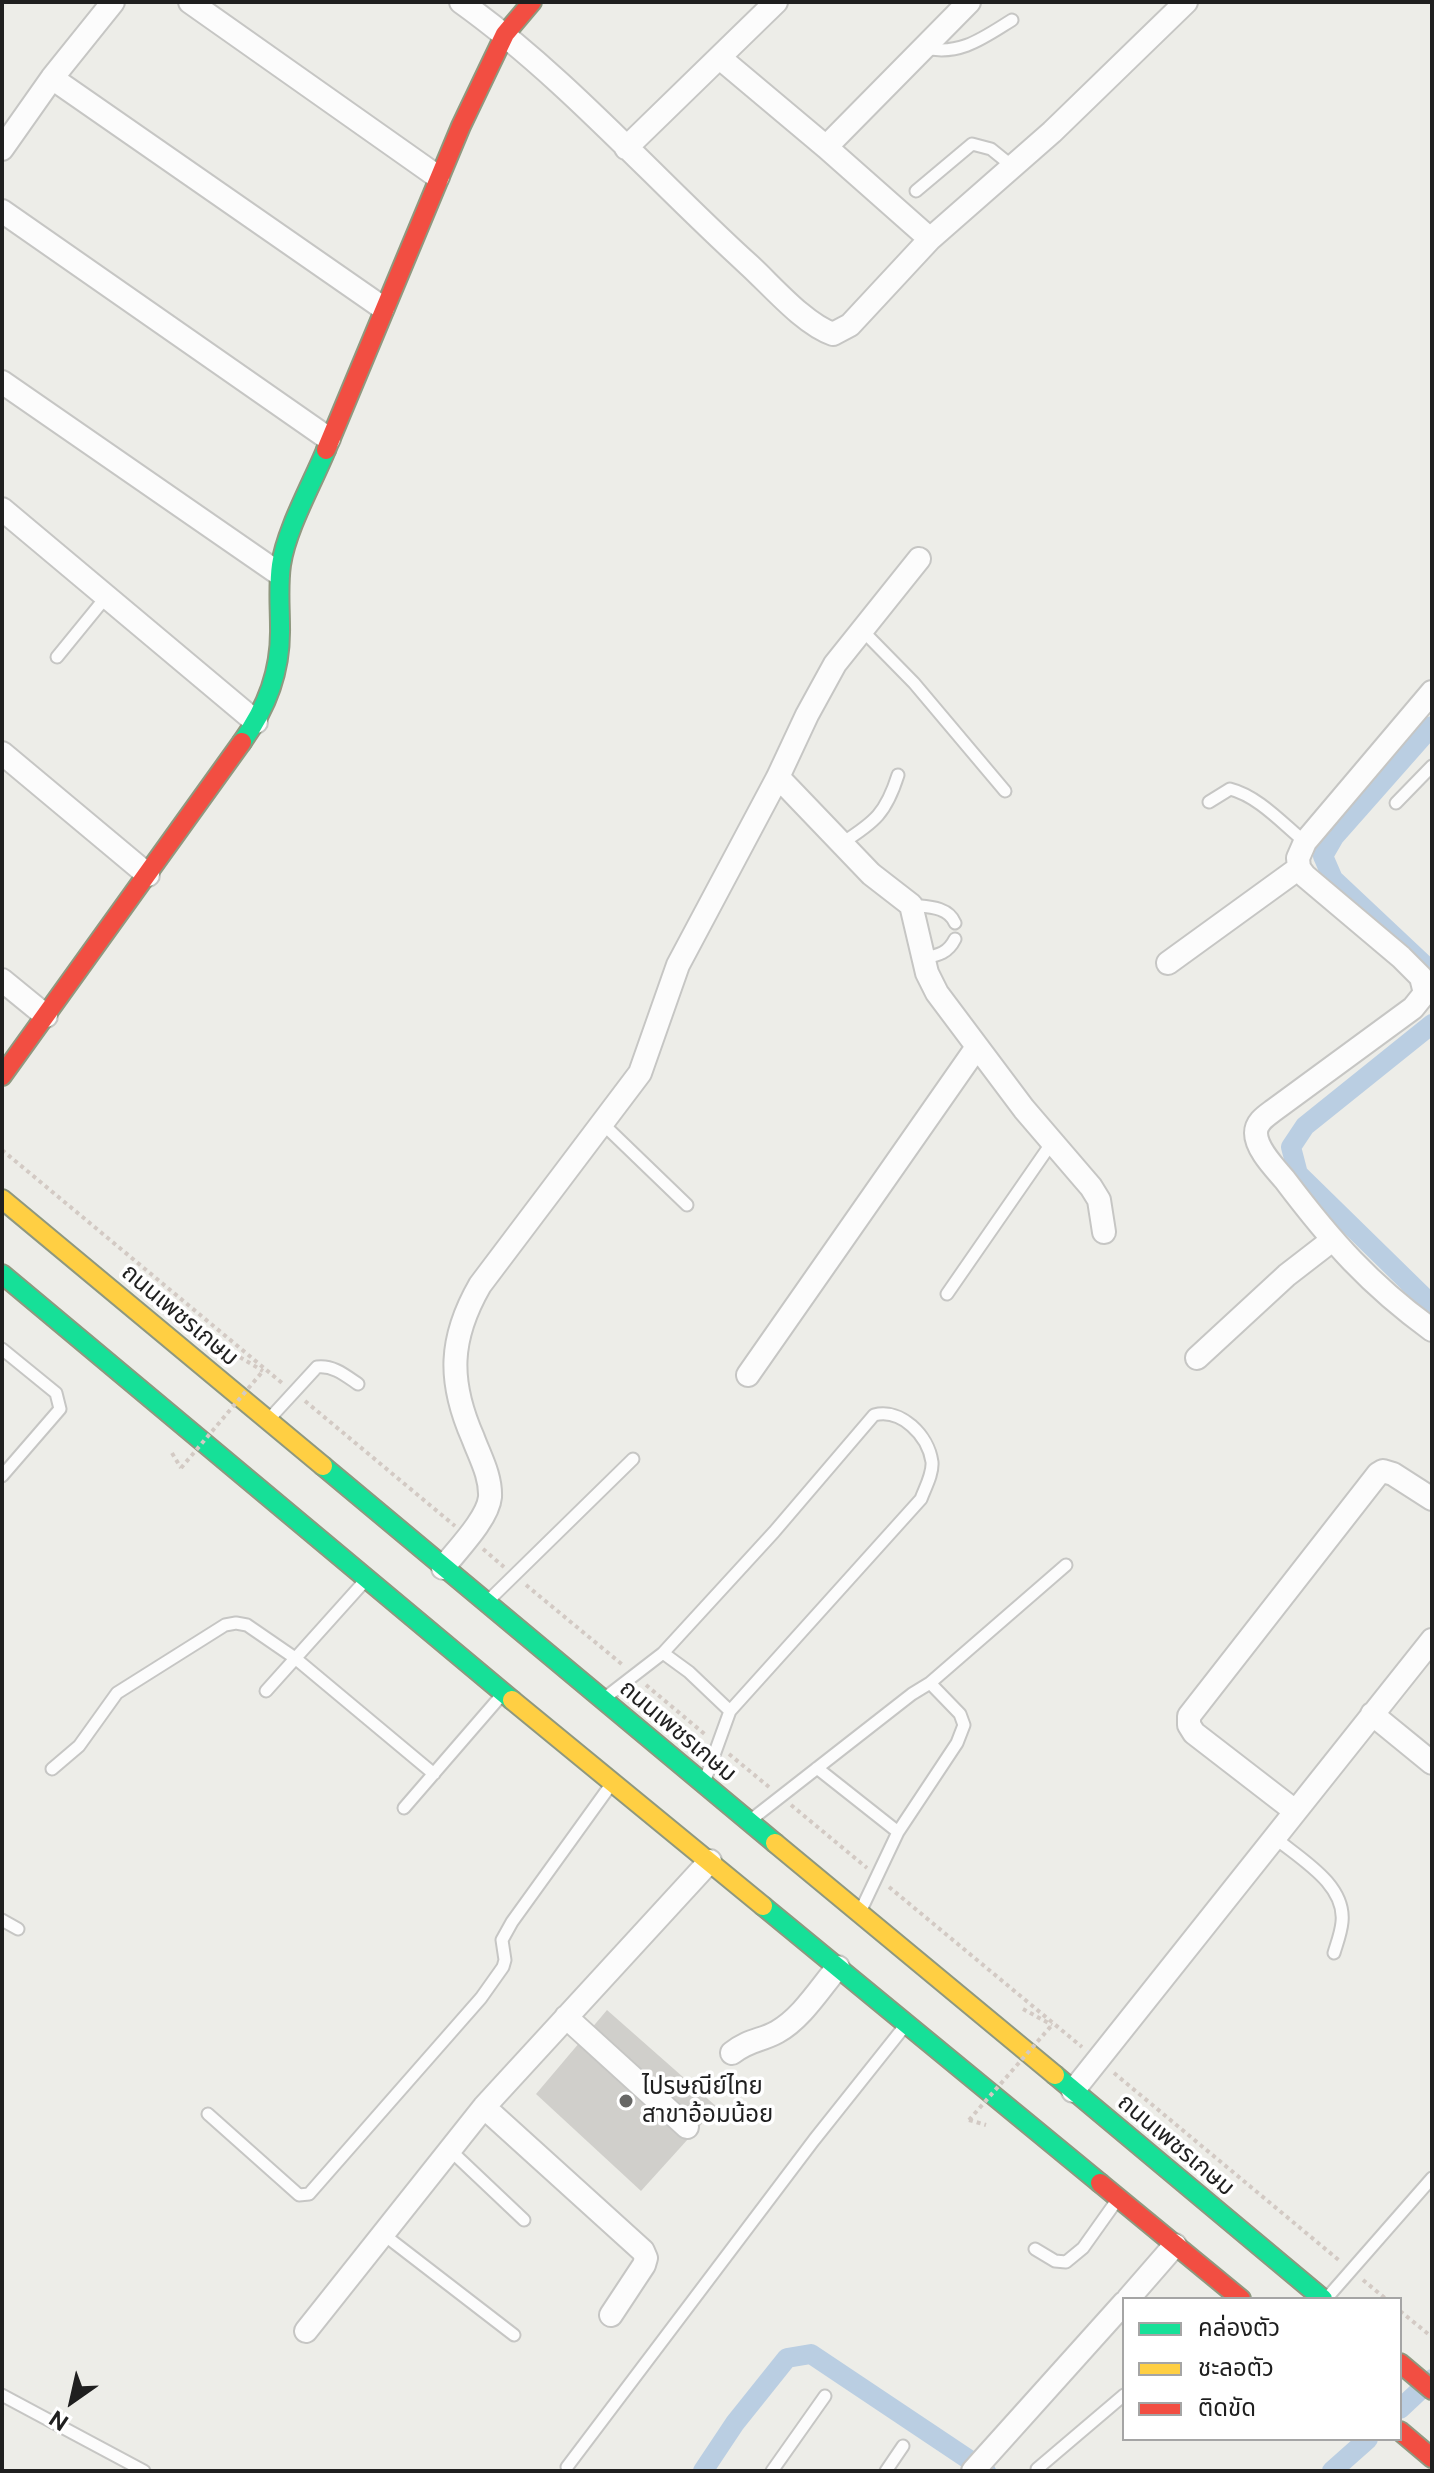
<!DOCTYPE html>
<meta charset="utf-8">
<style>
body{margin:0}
#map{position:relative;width:1434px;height:2473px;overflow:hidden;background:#edede8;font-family:"Public Sans","Noto Sans Thai",sans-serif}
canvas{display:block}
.frame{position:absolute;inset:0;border:4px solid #1f1f1f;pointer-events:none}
.legend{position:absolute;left:1122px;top:2297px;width:280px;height:144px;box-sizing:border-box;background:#fff;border:2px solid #a5a5a5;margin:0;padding:10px 14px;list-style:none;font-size:24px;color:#1f1f1f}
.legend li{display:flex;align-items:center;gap:16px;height:40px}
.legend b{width:40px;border:2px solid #a5a5a5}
.north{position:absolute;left:32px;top:2361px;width:80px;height:80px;-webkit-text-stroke:6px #fff;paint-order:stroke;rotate:214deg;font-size:22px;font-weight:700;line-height:32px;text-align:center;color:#1f1f1f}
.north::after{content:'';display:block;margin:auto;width:28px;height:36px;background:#1f1f1f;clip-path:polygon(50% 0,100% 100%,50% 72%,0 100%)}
</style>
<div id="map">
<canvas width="1434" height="2473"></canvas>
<div class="frame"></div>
<ul class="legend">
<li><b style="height:10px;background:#16e098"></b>คล่องตัว</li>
<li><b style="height:10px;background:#ffcf43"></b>ชะลอตัว</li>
<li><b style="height:10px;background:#f24e42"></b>ติดขัด</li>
</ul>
<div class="north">N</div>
</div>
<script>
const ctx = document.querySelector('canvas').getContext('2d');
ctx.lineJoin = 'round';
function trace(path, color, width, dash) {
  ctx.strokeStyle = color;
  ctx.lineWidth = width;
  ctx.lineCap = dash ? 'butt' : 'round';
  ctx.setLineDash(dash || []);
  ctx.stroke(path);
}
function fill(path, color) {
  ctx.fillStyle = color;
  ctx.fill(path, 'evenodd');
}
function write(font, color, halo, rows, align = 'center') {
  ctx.font = font + ' "Public Sans","Noto Sans Thai",sans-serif';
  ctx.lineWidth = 7;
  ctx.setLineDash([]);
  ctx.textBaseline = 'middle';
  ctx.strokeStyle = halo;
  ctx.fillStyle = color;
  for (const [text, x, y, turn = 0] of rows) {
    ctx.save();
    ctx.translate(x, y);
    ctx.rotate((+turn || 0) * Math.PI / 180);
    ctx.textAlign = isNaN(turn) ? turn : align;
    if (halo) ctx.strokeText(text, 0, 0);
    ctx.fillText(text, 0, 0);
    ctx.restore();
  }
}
const canal = new Path2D(`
 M 1432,726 L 1334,837 L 1323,856 L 1333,879 L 1432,972
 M 1432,1024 L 1305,1126 L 1291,1147 L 1298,1174 L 1432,1305
 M 1400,2409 L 1432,2379
 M 703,2471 L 735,2423 L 787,2358 L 811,2354 L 986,2471
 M 1332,2471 L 1368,2439`);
const building = new Path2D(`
 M 607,2010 L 717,2107 L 641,2191 L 536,2094 Z`);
const path = new Path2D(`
 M 2,1150 L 282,1383
 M 233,1353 L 263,1371
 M 305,1401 L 455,1526
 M 172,1453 L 181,1468
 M 483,1549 L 504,1567
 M 526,1585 L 624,1666
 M 646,1685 L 707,1736
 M 729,1754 L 769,1787
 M 791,1805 L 867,1868
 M 889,1887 L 1082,2047
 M 1023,2009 L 1052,2025
 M 1114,2073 L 1341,2262
 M 969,2120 L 986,2125
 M 1363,2280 L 1386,2299
 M 1400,2311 L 1432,2337`);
const lane = new Path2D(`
 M 925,48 C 960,56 983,38 1012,20
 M 916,191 L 972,144 L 991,149 L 1012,166
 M 861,629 L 914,683 L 1005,791
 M 57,657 L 106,597
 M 1209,802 L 1230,789 C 1258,796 1282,823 1305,842
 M 1396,803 L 1432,766
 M 842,843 C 875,822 886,813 898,775
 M 911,905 C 927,907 948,906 955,923
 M 924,958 C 939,955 948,953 955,939
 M 603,1124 L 687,1205
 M 947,1294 L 1053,1141
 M 2,1349 L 56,1393 L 60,1409 L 2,1476
 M 271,1417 L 317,1367 C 333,1365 345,1375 358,1384
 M 489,1600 L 633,1459
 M 663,1653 L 774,1532 L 874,1415 C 901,1408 928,1435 932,1462 C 933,1474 925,1488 921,1499 L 730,1711
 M 930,1683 L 1066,1565
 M 266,1691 L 363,1583
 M 606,1697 L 663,1653 L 689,1672 L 730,1711 L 705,1780
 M 817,1768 L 898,1832
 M 52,1769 L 79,1746 L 117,1693 L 225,1625 L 236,1623 L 247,1625 L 295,1658 L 434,1774
 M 404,1808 L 500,1697
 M 752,1819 L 912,1694 L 930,1683 L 960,1714 L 964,1725 L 957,1743 L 898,1832 L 861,1910
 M 1274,1837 C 1300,1859 1346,1884 1342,1922 C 1341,1933 1337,1943 1334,1953
 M 2,1920 L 18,1929
 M 208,2114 L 299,2195 L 309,2194 L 481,1998 L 503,1967 L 505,1960 L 502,1940 L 512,1922 L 610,1786
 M 449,2149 L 524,2220
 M 383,2234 L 514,2335
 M 1035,2249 L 1055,2261 L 1066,2262 L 1083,2248 L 1115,2203
 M 1326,2299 L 1432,2178
 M 2,2395 L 144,2471
 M 567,2467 L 814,2140 L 904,2027
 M 1037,2469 L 1124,2395
 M 772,2471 L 825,2396
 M 886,2471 L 903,2446`);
const street = new Path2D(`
 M 190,2 L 438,177
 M 461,2 C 567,78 653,178 749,265 C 772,286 804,324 833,334 L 850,325 L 930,239 L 1052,132 L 1186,2
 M 720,58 L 826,147 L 930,239
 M 52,78 L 383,308
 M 826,147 L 969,2
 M 626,148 L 776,2
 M 2,149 L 52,78 L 113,2
 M 2,211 L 329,439
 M 2,382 L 278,573
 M 2,509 L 256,722
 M 1432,692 L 1305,842 L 1298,858 L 1299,868 L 1305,876 L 1401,957 L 1421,977 L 1425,993 L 1413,1008 L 1274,1110 C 1266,1116 1256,1122 1256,1133 C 1256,1149 1275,1168 1285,1180 C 1331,1241 1370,1285 1432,1330
 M 2,753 L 148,875
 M 778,777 L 871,874 L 911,905 L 927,973 L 937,993 L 1024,1109 L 1091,1187 L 1099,1200 L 1104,1232
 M 1168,963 L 1299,868
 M 2,980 L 46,1016
 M 1197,1358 L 1287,1275 L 1331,1241
 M 748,1375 L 977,1047
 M 443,1568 C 456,1551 488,1519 490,1497 C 491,1476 480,1457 473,1438 C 448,1381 449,1339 480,1285 L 640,1073 L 678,965 L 778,777 L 807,715 L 835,664 L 919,559
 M 1372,1714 L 1432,1763
 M 1295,1811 L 1194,1733 L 1189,1725 L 1189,1716 L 1378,1474 L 1383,1471 L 1393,1474 L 1432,1499
 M 566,2017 L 687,2127
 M 732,2053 C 750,2039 761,2041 777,2032 C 802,2018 820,1988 838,1967
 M 1073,2091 L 1432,1640
 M 484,2107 L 643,2251 L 646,2258 L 644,2265 L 611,2315
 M 1128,2299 L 1175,2245
 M 306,2331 L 484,2107 L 710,1861
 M 973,2471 L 1124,2303`);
const fast = new Path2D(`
 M 242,742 C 267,707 281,671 280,627 C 280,607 278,586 281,565 C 286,530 312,484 326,450
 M 2,1274 L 512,1700
 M 323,1466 L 775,1843
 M 763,1906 L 1100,2183
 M 1055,2075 L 1323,2299`);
const slow = new Path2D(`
 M 2,1199 L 323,1466
 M 512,1700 L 763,1906
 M 775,1843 L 1055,2075`);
const jam = new Path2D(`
 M 326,450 L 461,126 L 505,34 L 532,2
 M 2,1076 L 242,742
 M 1100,2183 L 1241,2299
 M 1400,2363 L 1432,2390
 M 1400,2431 L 1432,2458`);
const pathBridge = new Path2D(`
 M 181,1468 L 263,1371
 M 969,2120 L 1052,2025`);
const markers = [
 [626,2101,8,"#676765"]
];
const streetNames = [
 ["ถนนเพชรเกษม",180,1315,40],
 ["ถนนเพชรเกษม",678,1731,40],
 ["ถนนเพชรเกษม",1176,2145,40]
];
const poiNames = [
 ["ไปรษณีย์ไทย",642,2087],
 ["สาขาอ้อมน้อย",642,2115]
];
trace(canal, '#bacee2', 20);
fill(building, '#d0cfcb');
trace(lane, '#c6c6c4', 15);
trace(street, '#c6c6c4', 26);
trace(fast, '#8f987f', 22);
trace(slow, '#8f987f', 22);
trace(jam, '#8f987f', 22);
trace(path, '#d3cac4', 4, [4, 4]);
trace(lane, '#fcfcfc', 11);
trace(street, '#fcfcfc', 22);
trace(fast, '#16e098', 18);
trace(slow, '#ffcf43', 18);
trace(jam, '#f24e42', 18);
trace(pathBridge, '#d3cac4', 4, [4, 4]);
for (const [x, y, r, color] of markers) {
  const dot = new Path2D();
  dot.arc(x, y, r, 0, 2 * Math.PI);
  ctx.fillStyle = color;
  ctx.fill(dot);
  trace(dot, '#fff', 3);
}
write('24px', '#1f1f1f', '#fff', streetNames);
write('24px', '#1f1f1f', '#fff', poiNames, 'left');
</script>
